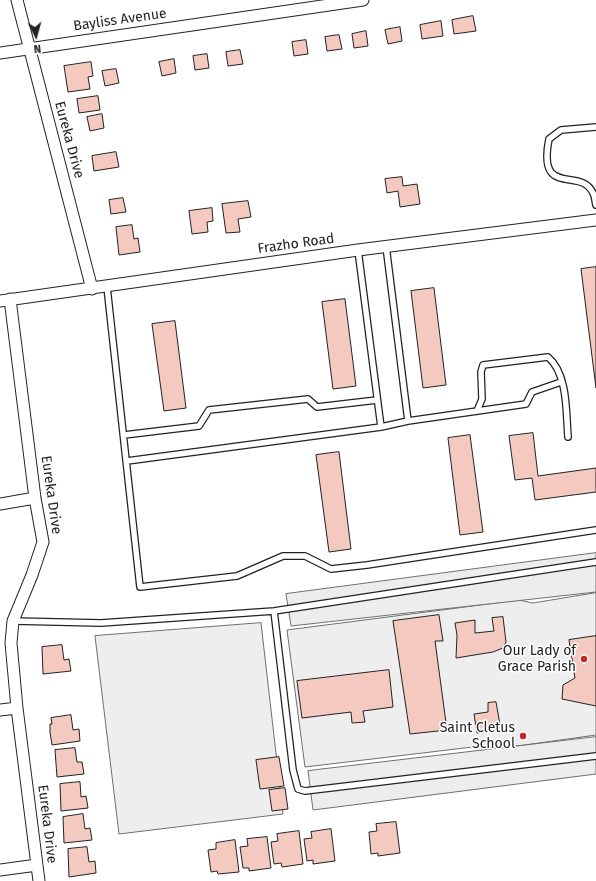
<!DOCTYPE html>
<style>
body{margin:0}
#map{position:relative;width:596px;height:881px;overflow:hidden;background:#fff;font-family:"Fira Sans",sans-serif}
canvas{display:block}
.north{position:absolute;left:16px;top:16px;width:40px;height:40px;-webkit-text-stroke:3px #fff;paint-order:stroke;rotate:174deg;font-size:11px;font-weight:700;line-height:16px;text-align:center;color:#222}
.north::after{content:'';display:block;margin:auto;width:14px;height:18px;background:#222;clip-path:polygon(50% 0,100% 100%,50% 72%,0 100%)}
</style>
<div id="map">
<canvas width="596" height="881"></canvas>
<div class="north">N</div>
</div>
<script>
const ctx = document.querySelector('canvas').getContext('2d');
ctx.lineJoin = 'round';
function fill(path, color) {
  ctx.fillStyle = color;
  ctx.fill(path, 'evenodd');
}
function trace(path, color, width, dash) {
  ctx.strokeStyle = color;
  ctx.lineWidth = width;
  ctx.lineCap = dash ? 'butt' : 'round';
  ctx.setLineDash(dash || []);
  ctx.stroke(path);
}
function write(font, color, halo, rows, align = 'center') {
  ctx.font = font + ' "Fira Sans",sans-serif';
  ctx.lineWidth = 3;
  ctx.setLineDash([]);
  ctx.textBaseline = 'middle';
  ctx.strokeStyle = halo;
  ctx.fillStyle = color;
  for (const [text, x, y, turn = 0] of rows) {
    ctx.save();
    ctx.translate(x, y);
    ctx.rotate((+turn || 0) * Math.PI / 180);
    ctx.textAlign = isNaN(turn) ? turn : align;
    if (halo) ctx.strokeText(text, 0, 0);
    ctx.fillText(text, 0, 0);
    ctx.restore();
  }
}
const green = new Path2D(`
 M 596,593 L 596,735 L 482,751 L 481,746 L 305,767 L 287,630 L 519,600 L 532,603 Z
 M 261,623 L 283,814 L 119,834 L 95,636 Z`);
const parking = new Path2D(`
 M 596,553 L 596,592 L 291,626 L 286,594 Z
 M 596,737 L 596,774 L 313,810 L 308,771 Z`);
const building = new Path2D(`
 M 473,16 L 476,31 L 454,34 L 452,20 Z
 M 441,21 L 443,36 L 422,39 L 420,25 Z
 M 400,27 L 402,41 L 388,44 L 385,30 Z
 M 366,31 L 368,46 L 354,48 L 352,34 Z
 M 339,35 L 342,49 L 327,51 L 325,37 Z
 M 306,40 L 308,54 L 294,56 L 292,42 Z
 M 240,50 L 243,64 L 228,66 L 226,52 Z
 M 207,54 L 209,68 L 195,70 L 193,56 Z
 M 174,59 L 176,73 L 162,76 L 159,62 Z
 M 91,62 L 93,76 L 88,77 L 90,89 L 68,92 L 64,66 Z
 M 116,69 L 119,83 L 105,86 L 102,71 Z
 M 98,96 L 100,110 L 79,113 L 77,99 Z
 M 102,114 L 104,128 L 90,131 L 87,117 Z
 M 116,152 L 119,167 L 94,171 L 92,156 Z
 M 402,177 L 403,186 L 417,184 L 420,204 L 400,207 L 398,191 L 387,193 L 385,179 Z
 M 123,198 L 126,212 L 111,214 L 109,200 Z
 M 248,201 L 251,217 L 238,219 L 240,232 L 226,233 L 222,204 Z
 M 212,208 L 213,221 L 207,222 L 208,232 L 192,234 L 189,211 Z
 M 132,225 L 134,239 L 138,238 L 140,252 L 119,255 L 116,227 Z
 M 596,267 L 596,388 L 581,269 Z
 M 434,288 L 446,385 L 423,388 L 411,291 Z
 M 345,299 L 356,386 L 333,389 L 322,302 Z
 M 175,321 L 186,408 L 164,411 L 152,324 Z
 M 533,433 L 538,476 L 596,468 L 596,492 L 535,500 L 532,478 L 515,480 L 509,436 Z
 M 470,435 L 483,532 L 460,535 L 448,438 Z
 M 339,452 L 351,549 L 329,552 L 316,455 Z
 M 439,615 L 443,641 L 435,641 L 447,730 L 410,734 L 393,621 Z
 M 503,617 L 506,642 L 503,648 L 493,652 L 456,658 L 457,635 L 455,623 L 475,620 L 475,633 L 494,631 L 492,618 Z
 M 596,636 L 596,706 L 562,699 L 563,685 L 575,678 L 569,640 Z
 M 62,645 L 64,660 L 69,659 L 71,671 L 43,674 L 42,647 Z
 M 389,670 L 393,707 L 363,711 L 365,722 L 352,723 L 351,712 L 302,718 L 297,681 Z
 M 496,702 L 501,730 L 477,733 L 474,714 L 488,712 L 488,703 Z
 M 71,715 L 73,730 L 79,729 L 80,741 L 52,745 L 50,732 L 50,724 L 52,724 L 51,718 Z
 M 75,748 L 77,762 L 82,762 L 84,774 L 57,777 L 55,750 Z
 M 279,757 L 284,786 L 260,789 L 256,760 Z
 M 80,782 L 81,797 L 86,796 L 88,808 L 61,811 L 60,784 Z
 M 285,788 L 288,809 L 272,811 L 269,790 Z
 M 83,814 L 85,829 L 90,828 L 92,840 L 64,843 L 63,817 Z
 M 396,822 L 400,853 L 378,856 L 378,853 L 371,854 L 369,832 L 377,831 L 376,824 Z
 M 331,829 L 335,861 L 313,864 L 313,860 L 307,861 L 304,839 L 312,838 L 311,832 Z
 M 299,831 L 303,864 L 282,867 L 281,863 L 274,864 L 271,842 L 278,841 L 277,834 Z
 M 267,837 L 271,868 L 249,871 L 249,868 L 243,868 L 240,847 L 248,846 L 247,839 Z
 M 235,840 L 239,872 L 218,874 L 217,871 L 211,872 L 208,850 L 216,849 L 216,843 Z
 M 87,847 L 89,862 L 95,861 L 96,873 L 69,877 L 68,849 Z`);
const service = new Path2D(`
 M 596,127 L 561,130 L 549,139 C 537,199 581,166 593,193 C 595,196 595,201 596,205
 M 386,246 L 408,421 L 526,404 L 532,392 L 561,382
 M 107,287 L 140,587 L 237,576 L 283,556 L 305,556 L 331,569 L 367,565 L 596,530
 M 477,411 L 482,399 L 481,372 L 483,365 L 548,357 C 568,374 566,412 568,437
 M 381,427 L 408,421
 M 124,435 L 199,426 L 209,410 L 308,399 L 317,407 L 377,400
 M 127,461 L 381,427 L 358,250
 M 274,611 L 293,770 L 298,789 L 305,791 L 596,756
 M 13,621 L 101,623 L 274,611 L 596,562`);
const minor = new Path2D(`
 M 17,0 L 92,289
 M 0,53 L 363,0
 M 10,299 L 35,498 L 43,542 L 32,575 L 13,621 L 11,643 L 17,708 L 39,881
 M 0,301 L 358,250 L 596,220
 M 0,504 L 35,498
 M 0,710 L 17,708
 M 0,870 L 37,865`);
const markers = [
 [584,659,4,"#c62828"],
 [523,736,4,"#c62828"]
];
const streetNames = [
 ["Bayliss Avenue",120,20,-8],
 ["Eureka Drive",69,140,75],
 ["Frazho Road",296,244,-8],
 ["Eureka Drive",51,495,82],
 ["Eureka Drive",47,824,83]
];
const poiNames = [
 ["Our Lady of",576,651],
 ["Grace Parish",576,667],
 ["Saint Cletus",515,728],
 ["School",515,744]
];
fill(green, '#eee');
trace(green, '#6f6f6f', 1);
fill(parking, '#ededed');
trace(parking, '#6f6f6f', 1);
fill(building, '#f3c9c0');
trace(building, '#222', 1);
trace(service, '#222', 8);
trace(minor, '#222', 13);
trace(service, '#fff', 5.5);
trace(minor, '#fff', 11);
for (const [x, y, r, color] of markers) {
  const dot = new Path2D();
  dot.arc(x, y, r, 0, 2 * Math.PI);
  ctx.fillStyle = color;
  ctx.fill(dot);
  trace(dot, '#fff', 1.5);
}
write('14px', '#222', '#fff', streetNames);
write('14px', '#222', '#fff', poiNames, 'right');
</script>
